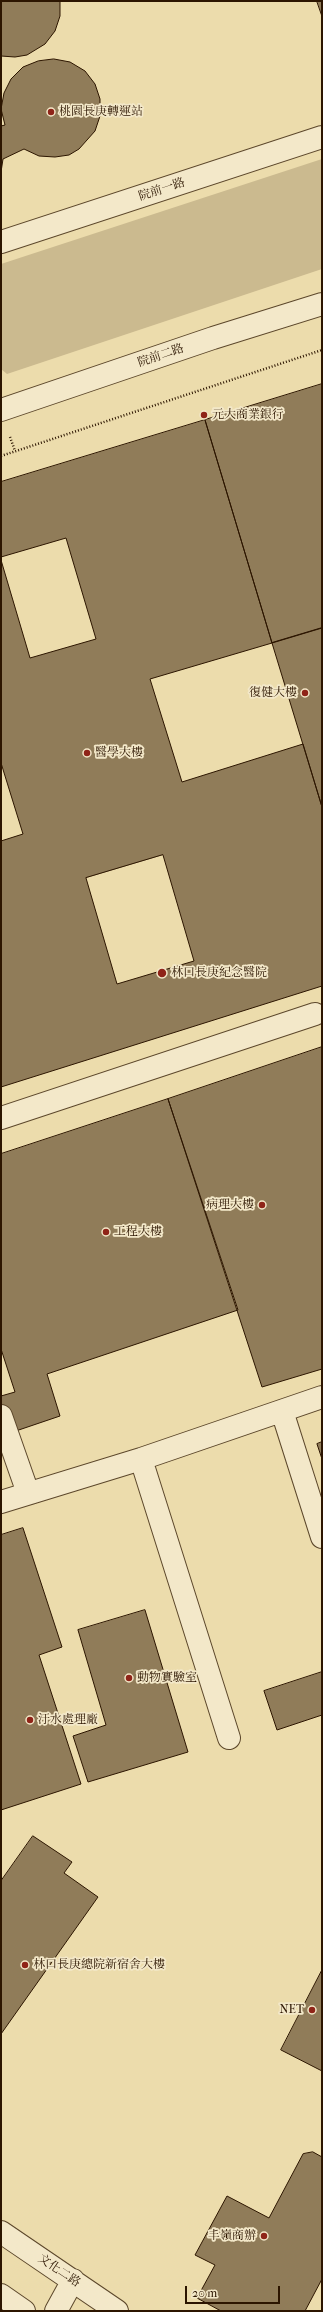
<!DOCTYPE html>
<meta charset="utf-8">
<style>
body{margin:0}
#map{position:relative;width:323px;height:2312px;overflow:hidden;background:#ecdcac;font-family:"IM FELL French Canon",serif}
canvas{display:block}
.frame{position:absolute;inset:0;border:2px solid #2c1500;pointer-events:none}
.scale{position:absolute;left:185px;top:2286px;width:95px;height:18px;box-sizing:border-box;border:2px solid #2c1500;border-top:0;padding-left:5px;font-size:12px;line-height:14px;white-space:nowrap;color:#2c1500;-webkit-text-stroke:3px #f3e8c9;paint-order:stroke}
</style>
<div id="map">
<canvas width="323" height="2312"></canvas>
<div class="frame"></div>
<div class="scale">20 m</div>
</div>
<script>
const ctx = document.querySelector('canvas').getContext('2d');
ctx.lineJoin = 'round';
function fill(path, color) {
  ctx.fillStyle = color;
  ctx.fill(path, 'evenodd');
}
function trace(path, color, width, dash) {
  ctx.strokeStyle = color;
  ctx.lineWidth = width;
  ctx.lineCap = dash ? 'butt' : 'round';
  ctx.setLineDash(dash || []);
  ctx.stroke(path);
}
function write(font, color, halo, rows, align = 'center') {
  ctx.font = font + ' "IM FELL French Canon","Noto Serif TC",serif';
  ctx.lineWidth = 3.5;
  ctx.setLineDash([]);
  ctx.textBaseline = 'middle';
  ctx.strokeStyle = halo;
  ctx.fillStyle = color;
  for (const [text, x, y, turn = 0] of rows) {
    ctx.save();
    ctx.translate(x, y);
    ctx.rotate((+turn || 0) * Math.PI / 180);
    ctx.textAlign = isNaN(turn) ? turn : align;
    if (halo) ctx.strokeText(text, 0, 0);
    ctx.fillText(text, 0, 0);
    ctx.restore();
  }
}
const green = new Path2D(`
 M 322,159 L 322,269 L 7,374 L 1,369 L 1,264 Z`);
const building = new Path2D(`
 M 1,1 L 60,1 L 60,16 L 55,31 L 45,44 L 27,55 L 15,57 L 1,56 Z
 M 317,1 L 322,1 L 322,16 Z
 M 54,59 L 70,62 L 85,71 L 95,84 L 100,99 L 100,116 L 95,131 L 79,149 L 69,155 L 55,157 L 39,156 L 24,149 L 3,159 L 1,172 L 1,126 L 5,125 L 1,109 L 4,93 L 11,79 L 23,67 L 38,61 Z
 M 322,384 L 322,628 L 272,643 L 205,420 Z
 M 205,420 L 272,643 L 150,679 L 182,782 L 303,744 L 322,807 L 322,986 L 1,1087 L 1,841 L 23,834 L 1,763 L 1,560 L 30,658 L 96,639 L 66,538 L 1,557 L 1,482 ZM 163,855 L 194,961 L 117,984 L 86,878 Z
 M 322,628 L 322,807 L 272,643 Z
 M 322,1047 L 322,1369 L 262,1387 L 168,1099 Z
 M 168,1099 L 238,1310 L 47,1374 L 60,1416 L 1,1436 L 1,1396 L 15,1392 L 1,1349 L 1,1154 Z
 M 322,1442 L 322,1459 L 317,1444 Z
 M 23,1528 L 62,1647 L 39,1655 L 81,1784 L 1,1810 L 1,1535 Z
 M 145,1610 L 188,1752 L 88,1782 L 73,1736 L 106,1725 L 78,1630 Z
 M 322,1672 L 322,1715 L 277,1730 L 264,1691 Z
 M 33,1836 L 72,1862 L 64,1873 L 98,1897 L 1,2034 L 1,1881 Z
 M 322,1970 L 322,2071 L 281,2050 Z
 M 313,2152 L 322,2157 L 322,2279 L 305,2311 L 221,2311 L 197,2298 L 215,2265 L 195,2255 L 227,2196 L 269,2218 L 303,2154 Z`);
const path = new Path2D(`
 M 10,437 L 15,451
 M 1,456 L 322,350`);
const minor = new Path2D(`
 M 1,242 L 322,137
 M 1,410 L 213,338 L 322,304
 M 1,1118 L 315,1014
 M 282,1411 L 322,1537
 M 1,1416 L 28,1493
 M 141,1459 L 229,1738
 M 1,1502 L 141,1459 L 322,1397
 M 1,2232 L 117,2311
 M 1,2295 L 24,2311
 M 56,2311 L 73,2280`);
const markers = [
 [51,112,4,"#8f2418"],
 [204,415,4,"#8f2418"],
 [305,693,4,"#8f2418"],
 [87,753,4,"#8f2418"],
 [162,973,5,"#8f2418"],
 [262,1205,4,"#8f2418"],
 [106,1232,4,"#8f2418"],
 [129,1678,4,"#8f2418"],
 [30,1720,4,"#8f2418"],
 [25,1965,4,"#8f2418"],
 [312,2010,4,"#8f2418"],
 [264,2236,4,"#8f2418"]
];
const poiNames = [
 ["桃園長庚轉運站",59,112],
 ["元大商業銀行",212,415],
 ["復健大樓",297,693,"right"],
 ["醫學大樓",95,753],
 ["林口長庚紀念醫院",171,973],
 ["病理大樓",254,1205,"right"],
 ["工程大樓",114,1232],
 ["動物實驗室",137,1678],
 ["汙水處理廠",38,1720],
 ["林口長庚總院新宿舍大樓",33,1965],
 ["NET",304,2010,"right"],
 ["丰嶺商辦",256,2236,"right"]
];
const streetNames = [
 ["院前一路",162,190,-18],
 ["院前二路",161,356,-19],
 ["文化二路",59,2271,34]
];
fill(green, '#cbba8f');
fill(building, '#907c59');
trace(building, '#2c1500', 1);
trace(minor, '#5c472b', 24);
trace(path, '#2c1500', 2.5, [1, 2]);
trace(minor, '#f3e8c9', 22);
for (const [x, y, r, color] of markers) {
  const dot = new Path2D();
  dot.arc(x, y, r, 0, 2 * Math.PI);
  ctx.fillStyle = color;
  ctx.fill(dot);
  trace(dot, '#f3e8c9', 1.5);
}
write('12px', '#2c1500', '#f3e8c9', poiNames, 'left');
write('12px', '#2c1500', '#f3e8c9', streetNames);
</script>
